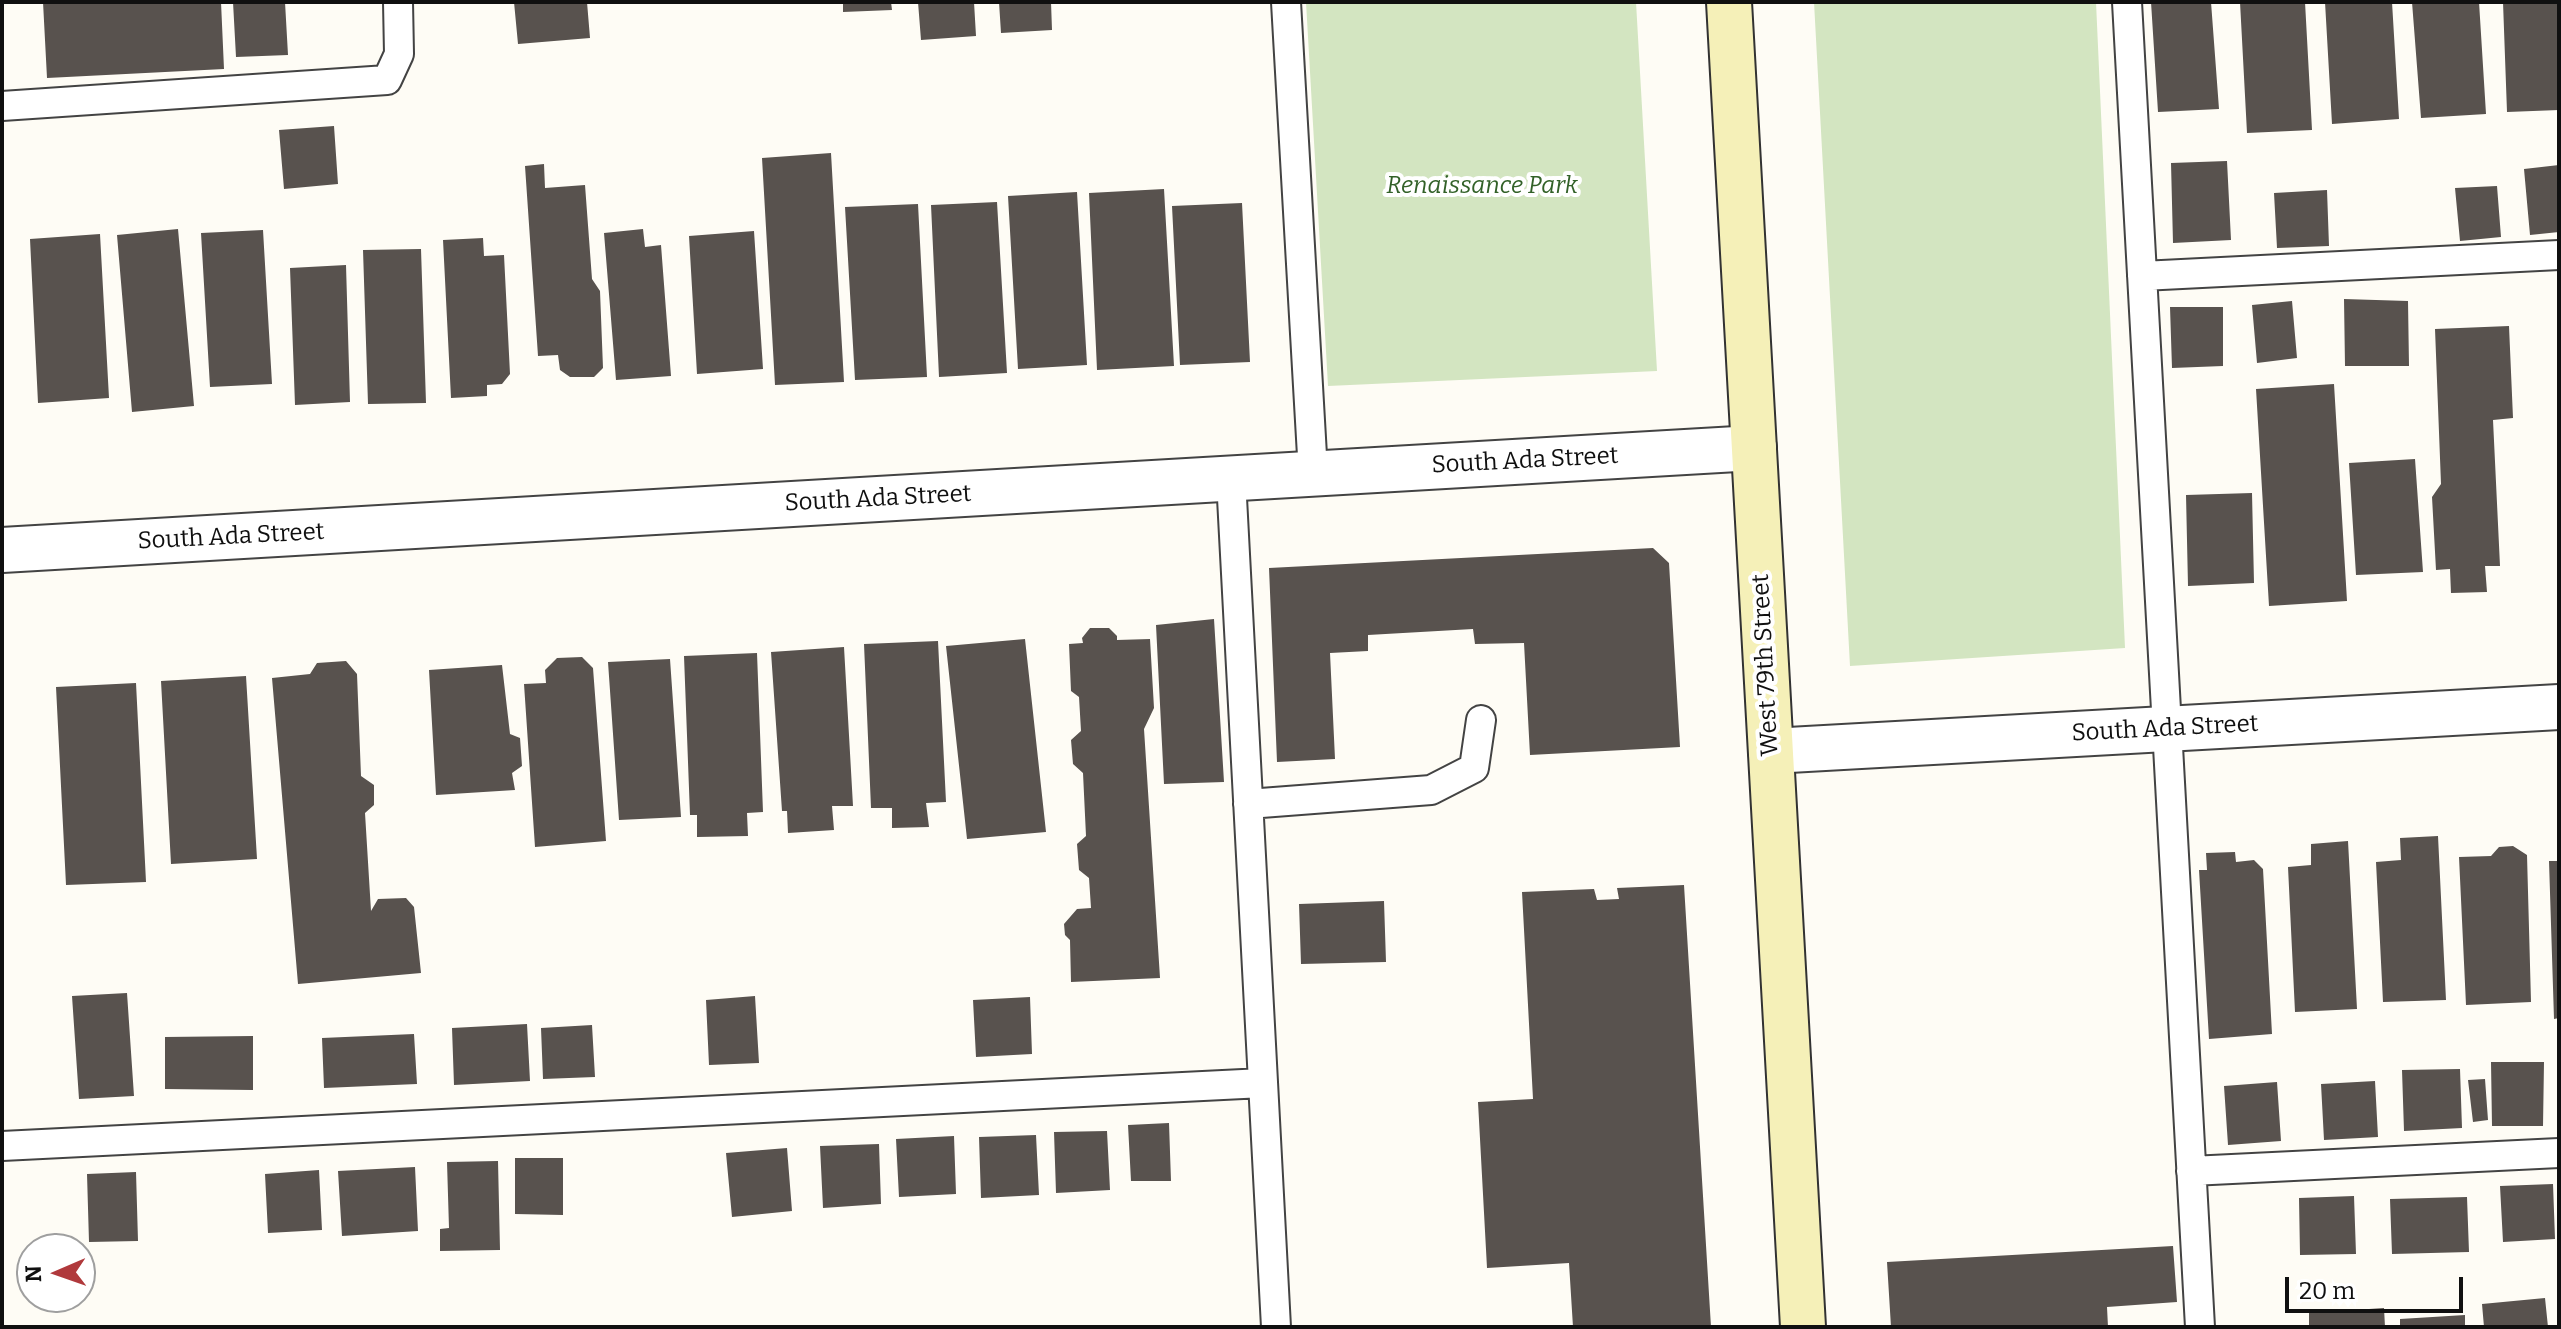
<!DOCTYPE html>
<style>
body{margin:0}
#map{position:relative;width:2561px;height:1329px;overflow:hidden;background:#fefcf5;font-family:Bitter,serif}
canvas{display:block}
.frame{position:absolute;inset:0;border:4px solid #101010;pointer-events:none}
.north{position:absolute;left:16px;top:1233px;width:80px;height:80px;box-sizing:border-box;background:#fff;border:2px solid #9f9f9f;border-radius:50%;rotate:268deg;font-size:22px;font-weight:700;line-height:32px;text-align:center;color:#101010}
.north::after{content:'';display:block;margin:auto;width:28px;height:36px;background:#b0393c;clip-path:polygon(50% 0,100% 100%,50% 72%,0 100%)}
.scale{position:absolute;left:2285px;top:1277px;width:178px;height:36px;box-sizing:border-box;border:4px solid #101010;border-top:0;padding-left:10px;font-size:24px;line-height:28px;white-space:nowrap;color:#101010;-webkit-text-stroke:6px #fff;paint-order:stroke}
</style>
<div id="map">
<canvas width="2561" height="1329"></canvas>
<div class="frame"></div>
<div class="north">N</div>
<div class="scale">20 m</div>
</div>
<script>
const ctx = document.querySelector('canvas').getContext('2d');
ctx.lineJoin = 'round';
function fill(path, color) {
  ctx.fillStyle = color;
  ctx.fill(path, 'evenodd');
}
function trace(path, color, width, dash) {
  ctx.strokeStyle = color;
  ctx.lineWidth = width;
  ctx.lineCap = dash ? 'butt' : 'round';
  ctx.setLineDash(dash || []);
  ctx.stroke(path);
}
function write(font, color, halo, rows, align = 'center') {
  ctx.font = font + ' Bitter,serif';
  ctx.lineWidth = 8;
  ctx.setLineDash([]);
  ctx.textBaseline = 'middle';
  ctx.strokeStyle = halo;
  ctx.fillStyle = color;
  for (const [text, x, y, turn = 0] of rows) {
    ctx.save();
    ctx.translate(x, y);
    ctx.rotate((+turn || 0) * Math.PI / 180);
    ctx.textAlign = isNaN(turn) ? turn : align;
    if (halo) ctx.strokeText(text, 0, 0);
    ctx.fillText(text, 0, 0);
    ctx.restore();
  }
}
const green = new Path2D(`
 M 1306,2 L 1636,2 L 1657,371 L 1328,386 Z
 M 1814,2 L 2096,2 L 2125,648 L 1850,666 Z`);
const building = new Path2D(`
 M 43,2 L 221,2 L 224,69 L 47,78 Z
 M 233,2 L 285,2 L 288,55 L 236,57 Z
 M 514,2 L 587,2 L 590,38 L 518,44 Z
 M 843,2 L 891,2 L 892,10 L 843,12 Z
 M 918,2 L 974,2 L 976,36 L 921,40 Z
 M 999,2 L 1051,2 L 1052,30 L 1001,33 Z
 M 2151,2 L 2211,2 L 2219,109 L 2158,112 Z
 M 2240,2 L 2305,2 L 2312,130 L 2247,133 Z
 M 2325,2 L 2392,2 L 2399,119 L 2332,124 Z
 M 2412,2 L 2479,2 L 2486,114 L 2421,118 Z
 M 2503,2 L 2559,2 L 2559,110 L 2507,112 Z
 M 334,126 L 338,184 L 284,189 L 279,130 Z
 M 831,153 L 844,382 L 775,385 L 762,158 Z
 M 2227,161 L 2231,240 L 2173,243 L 2171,163 Z
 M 544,164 L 545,188 L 585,185 L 592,279 L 600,291 L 603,368 L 594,377 L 570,377 L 560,370 L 558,355 L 538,356 L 525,166 Z
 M 2559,165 L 2559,232 L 2530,235 L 2524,169 Z
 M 2497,186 L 2501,237 L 2460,241 L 2455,188 Z
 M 1164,189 L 1174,366 L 1097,370 L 1089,193 Z
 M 2327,190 L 2329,246 L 2277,248 L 2274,193 Z
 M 1077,192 L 1087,365 L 1018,369 L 1008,196 Z
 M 997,202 L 1007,373 L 939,377 L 931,205 Z
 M 1242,203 L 1250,362 L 1180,365 L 1172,206 Z
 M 918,204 L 927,377 L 855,380 L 845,207 Z
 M 178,229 L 194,406 L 132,412 L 117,235 Z
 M 643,229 L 645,247 L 661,245 L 671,376 L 616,380 L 604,233 Z
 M 263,230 L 272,384 L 210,387 L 201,233 Z
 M 754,231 L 763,369 L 697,374 L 689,236 Z
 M 100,234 L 109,398 L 38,403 L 30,239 Z
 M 483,238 L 484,256 L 504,255 L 510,374 L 502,384 L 487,385 L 487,396 L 451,398 L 443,240 Z
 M 421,249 L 426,403 L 368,404 L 363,250 Z
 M 346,265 L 350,402 L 295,405 L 290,268 Z
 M 2344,299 L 2408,301 L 2409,366 L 2345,366 Z
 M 2292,301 L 2297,358 L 2257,363 L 2252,305 Z
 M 2170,307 L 2223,307 L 2223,366 L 2172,368 Z
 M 2509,326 L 2513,418 L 2493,420 L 2500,566 L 2485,566 L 2487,592 L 2451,593 L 2450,569 L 2436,570 L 2432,497 L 2441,484 L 2435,329 Z
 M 2334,384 L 2347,601 L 2269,606 L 2256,389 Z
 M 2415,459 L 2423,572 L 2356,575 L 2349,463 Z
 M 2252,493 L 2254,583 L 2188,586 L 2186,495 Z
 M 1653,548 L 1669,563 L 1680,747 L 1530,755 L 1524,643 L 1475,644 L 1473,629 L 1368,635 L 1368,651 L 1330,653 L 1335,759 L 1277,762 L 1269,568 Z
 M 1214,619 L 1224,782 L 1164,784 L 1156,625 Z
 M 1090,628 L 1109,628 L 1117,636 L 1117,640 L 1150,639 L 1154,708 L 1144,729 L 1160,978 L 1071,982 L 1070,940 L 1065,935 L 1064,924 L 1077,909 L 1091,908 L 1089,878 L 1079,870 L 1077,844 L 1086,836 L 1083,773 L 1073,764 L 1071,740 L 1081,731 L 1079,697 L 1071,691 L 1069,644 L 1083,643 L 1082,638 Z
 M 1025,639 L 1046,832 L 967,839 L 946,646 Z
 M 938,641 L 946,802 L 926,803 L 929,827 L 892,828 L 892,808 L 871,808 L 864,644 Z
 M 844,647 L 853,806 L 832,806 L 834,830 L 788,833 L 787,811 L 782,811 L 771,652 Z
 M 757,653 L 763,812 L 747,813 L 748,836 L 697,837 L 697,815 L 690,815 L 684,656 Z
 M 582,657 L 593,668 L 606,841 L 535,847 L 524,684 L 546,683 L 545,670 L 557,658 Z
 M 670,659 L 681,817 L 619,820 L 608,662 Z
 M 346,661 L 357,674 L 361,776 L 374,785 L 374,805 L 365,813 L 371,911 L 378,899 L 406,898 L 414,907 L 421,973 L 298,984 L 272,678 L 310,674 L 317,663 Z
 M 502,665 L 510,734 L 520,738 L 522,766 L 512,773 L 515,790 L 436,795 L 429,670 Z
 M 246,676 L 257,859 L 171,864 L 161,681 Z
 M 136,683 L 146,882 L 66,885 L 56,687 Z
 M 2438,836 L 2446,1000 L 2383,1002 L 2376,862 L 2401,860 L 2400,838 Z
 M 2348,841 L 2357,1009 L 2295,1012 L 2288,867 L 2311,865 L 2311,844 Z
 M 2513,846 L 2527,855 L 2531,1002 L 2466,1005 L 2459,857 L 2491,856 L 2499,847 Z
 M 2235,852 L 2236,862 L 2254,860 L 2263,869 L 2272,1034 L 2209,1039 L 2199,870 L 2207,870 L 2206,853 Z
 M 2549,861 L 2559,861 L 2559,1018 L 2554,1019 Z
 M 1684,885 L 1711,1327 L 1573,1327 L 1569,1263 L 1487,1268 L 1478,1102 L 1533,1099 L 1522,892 L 1594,889 L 1597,900 L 1619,899 L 1617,888 Z
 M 1384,901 L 1386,962 L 1301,964 L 1299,904 Z
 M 127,993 L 134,1096 L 79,1099 L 72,996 Z
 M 755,996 L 759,1063 L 709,1065 L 706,1000 Z
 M 1030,997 L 1032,1054 L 976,1057 L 973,1000 Z
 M 527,1024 L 530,1081 L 454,1085 L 452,1028 Z
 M 592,1025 L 595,1077 L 543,1079 L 541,1028 Z
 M 414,1034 L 417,1084 L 324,1088 L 322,1038 Z
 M 253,1036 L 253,1090 L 165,1089 L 165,1037 Z
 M 2491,1062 L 2544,1062 L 2543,1126 L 2492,1126 Z
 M 2460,1069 L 2462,1128 L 2404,1131 L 2402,1070 Z
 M 2485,1079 L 2488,1120 L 2473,1122 L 2468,1080 Z
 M 2375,1081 L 2378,1137 L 2324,1140 L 2321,1084 Z
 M 2277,1082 L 2281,1141 L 2228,1145 L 2224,1086 Z
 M 1169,1123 L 1171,1181 L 1131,1181 L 1128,1125 Z
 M 1107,1131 L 1110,1190 L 1056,1193 L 1054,1132 Z
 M 1036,1135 L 1039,1195 L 981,1198 L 979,1137 Z
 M 954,1136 L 956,1194 L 899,1197 L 896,1139 Z
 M 879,1144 L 881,1204 L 823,1208 L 820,1146 Z
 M 787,1148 L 792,1211 L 732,1217 L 726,1153 Z
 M 515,1158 L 563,1158 L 563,1215 L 515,1214 Z
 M 498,1161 L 500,1250 L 440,1251 L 440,1229 L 449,1228 L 447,1162 Z
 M 415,1167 L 418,1231 L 342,1236 L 338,1171 Z
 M 319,1170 L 322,1230 L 268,1233 L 265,1174 Z
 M 136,1172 L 138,1241 L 89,1242 L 87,1174 Z
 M 2553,1184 L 2555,1239 L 2503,1242 L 2500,1186 Z
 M 2354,1196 L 2356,1254 L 2300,1255 L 2299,1198 Z
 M 2467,1197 L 2469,1252 L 2392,1254 L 2390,1199 Z
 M 2173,1246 L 2177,1302 L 2107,1307 L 2108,1327 L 1891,1327 L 1887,1262 Z
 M 2545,1298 L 2548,1327 L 2484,1327 L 2482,1304 Z
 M 2384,1308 L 2385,1327 L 2309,1327 L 2309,1313 Z
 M 2465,1315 L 2465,1327 L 2400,1327 L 2400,1319 Z`);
const lane = new Path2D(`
 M 1286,2 L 1313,473
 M 2127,2 L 2200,1327
 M 2,106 L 387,80 L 399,54 L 398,2
 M 2142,276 L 2559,255
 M 1231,479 L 1276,1327
 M 1248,804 L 1431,790 L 1474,768 L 1481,720
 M 2,1146 L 1263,1083
 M 2191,1171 L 2559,1153`);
const street = new Path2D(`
 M 2,550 L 1754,448
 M 1771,751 L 2559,707`);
const secondary = new Path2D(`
 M 1729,2 L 1803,1327`);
const parkNames = [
 ["Renaissance Park",1482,186]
];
const streetNames = [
 ["South Ada Street",1525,461,-3],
 ["South Ada Street",878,499,-3],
 ["South Ada Street",231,537,-3],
 ["West 79th Street",1766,665,-93],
 ["South Ada Street",2165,729,-3]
];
fill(green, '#d3e5c1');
fill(building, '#58524e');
trace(lane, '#434343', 32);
trace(street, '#434343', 48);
trace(secondary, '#323232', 48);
trace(lane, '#fff', 28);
trace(street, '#fff', 44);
trace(secondary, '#f5f0b8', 44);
write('italic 24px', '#326128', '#fff', parkNames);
write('24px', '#101010', '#fff', streetNames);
</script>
